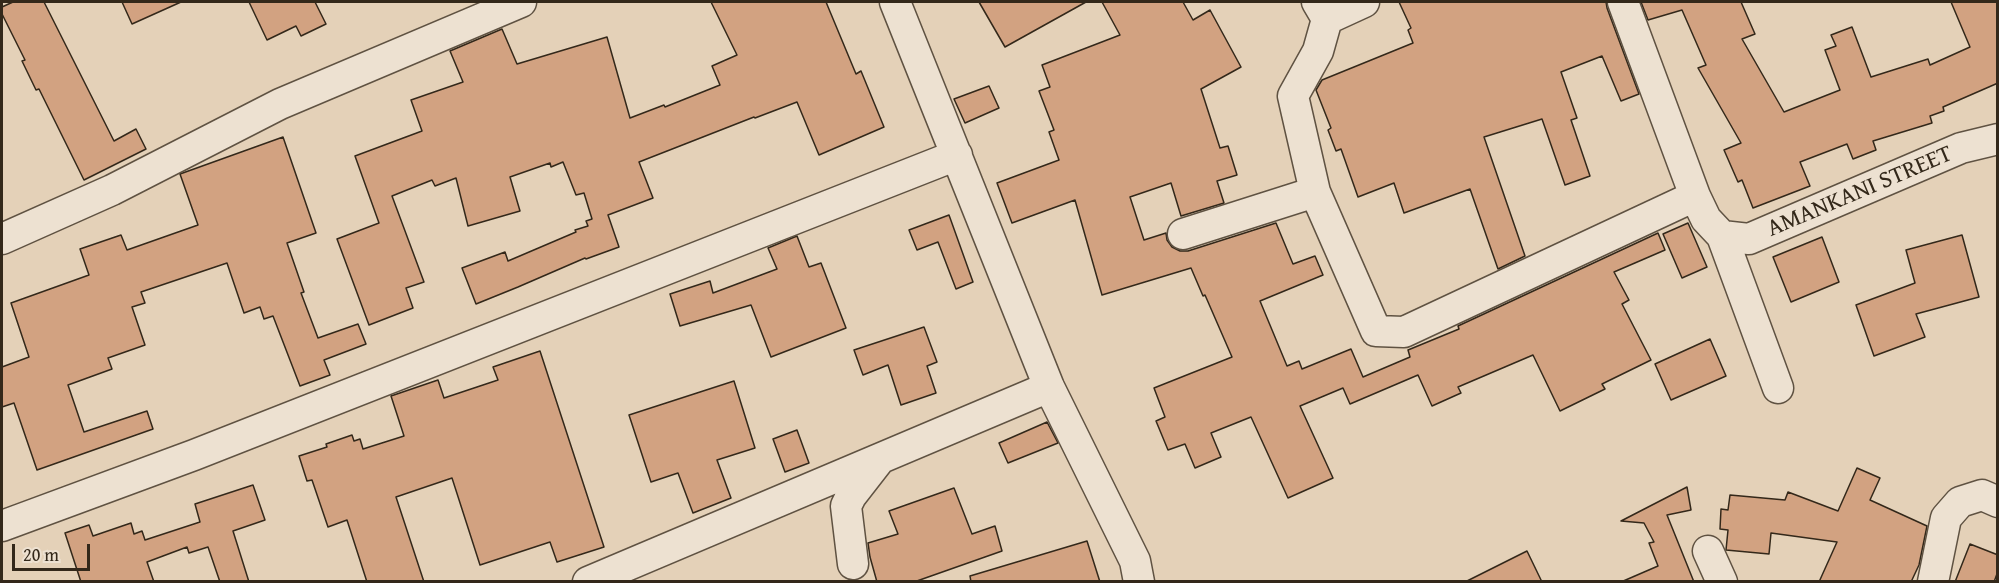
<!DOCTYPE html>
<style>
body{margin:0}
#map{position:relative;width:1999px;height:583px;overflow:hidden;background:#e4d1b8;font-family:"Gentium Book Plus",serif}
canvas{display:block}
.frame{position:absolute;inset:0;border:3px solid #33281a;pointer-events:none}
.scale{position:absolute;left:12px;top:544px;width:78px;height:27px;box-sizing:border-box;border:3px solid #33281a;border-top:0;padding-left:8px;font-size:18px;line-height:21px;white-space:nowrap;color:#33281a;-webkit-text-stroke:4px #ede1d1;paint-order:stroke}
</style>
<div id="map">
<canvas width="1999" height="583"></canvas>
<div class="frame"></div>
<div class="scale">20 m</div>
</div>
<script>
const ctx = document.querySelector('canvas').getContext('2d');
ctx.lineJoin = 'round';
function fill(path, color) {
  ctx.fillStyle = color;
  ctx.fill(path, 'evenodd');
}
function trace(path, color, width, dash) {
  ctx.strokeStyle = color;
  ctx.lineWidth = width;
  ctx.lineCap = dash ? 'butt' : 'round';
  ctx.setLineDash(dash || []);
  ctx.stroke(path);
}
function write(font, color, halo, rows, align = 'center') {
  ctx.font = font + ' "Gentium Book Plus",serif';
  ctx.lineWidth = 6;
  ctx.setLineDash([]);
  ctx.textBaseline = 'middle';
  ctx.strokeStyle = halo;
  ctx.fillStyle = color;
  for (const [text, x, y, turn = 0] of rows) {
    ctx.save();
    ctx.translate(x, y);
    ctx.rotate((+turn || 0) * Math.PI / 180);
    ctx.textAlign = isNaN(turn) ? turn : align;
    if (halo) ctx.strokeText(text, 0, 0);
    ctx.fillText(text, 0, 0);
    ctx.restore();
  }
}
const building = new Path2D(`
 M 13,2 L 44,2 L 114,141 L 136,129 L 146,149 L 84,180 L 39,89 L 36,90 L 22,61 L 25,60 L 2,14 L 2,7 Z
 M 122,2 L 181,2 L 132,24 Z
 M 249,2 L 315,2 L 326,24 L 301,36 L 296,26 L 267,40 Z
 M 711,2 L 826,2 L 856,74 L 861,71 L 884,127 L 819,155 L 797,102 L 755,118 L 754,117 L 639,162 L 653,198 L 608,215 L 619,247 L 586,259 L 585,258 L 518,287 L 476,304 L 462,268 L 505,252 L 508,261 L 576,232 L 575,230 L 588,226 L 586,221 L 592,219 L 584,193 L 576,195 L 563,162 L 551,167 L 550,163 L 510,177 L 520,211 L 468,226 L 456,178 L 435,186 L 432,180 L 392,196 L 424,282 L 406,288 L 413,308 L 369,325 L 337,239 L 379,223 L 355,156 L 422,131 L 411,100 L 463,82 L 450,51 L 502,29 L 517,64 L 607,37 L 630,118 L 664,105 L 665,107 L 720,85 L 712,66 L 737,55 Z
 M 979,2 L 1086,2 L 1005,47 Z
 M 1102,2 L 1183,2 L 1193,20 L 1210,10 L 1241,67 L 1201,89 L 1220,148 L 1228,146 L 1237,175 L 1217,181 L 1224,203 L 1181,216 L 1171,183 L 1130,197 L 1144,240 L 1166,233 L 1167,240 L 1172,247 L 1180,251 L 1188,251 L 1276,223 L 1293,264 L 1315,256 L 1323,275 L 1260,301 L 1287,366 L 1299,361 L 1302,369 L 1351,349 L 1363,377 L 1410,357 L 1408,350 L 1459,329 L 1458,326 L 1658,233 L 1665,250 L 1614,272 L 1629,300 L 1622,304 L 1651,360 L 1602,384 L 1605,389 L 1560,411 L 1533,355 L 1458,387 L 1461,393 L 1432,406 L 1418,375 L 1350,404 L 1343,388 L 1300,406 L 1333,478 L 1288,498 L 1251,417 L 1211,433 L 1221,457 L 1195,468 L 1185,444 L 1168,450 L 1156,421 L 1165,417 L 1154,388 L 1232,357 L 1205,295 L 1203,296 L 1191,268 L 1102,295 L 1075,200 L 1012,223 L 997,183 L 1059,160 L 1049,132 L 1054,130 L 1039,91 L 1050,87 L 1042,65 L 1120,35 Z
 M 1399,2 L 1606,2 L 1607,8 L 1639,94 L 1621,101 L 1602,56 L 1561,72 L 1577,118 L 1571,120 L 1590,176 L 1565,185 L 1542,119 L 1484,137 L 1525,256 L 1498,269 L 1470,189 L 1404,213 L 1394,183 L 1358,197 L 1341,149 L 1336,151 L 1328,130 L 1331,128 L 1316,90 L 1322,80 L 1413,43 L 1408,30 L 1411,28 Z
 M 1641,2 L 1741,2 L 1755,34 L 1742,39 L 1784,112 L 1840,90 L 1825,50 L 1836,46 L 1831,35 L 1852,27 L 1871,77 L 1928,59 L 1930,65 L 1970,47 L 1951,2 L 1998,2 L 1998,83 L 1943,107 L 1944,111 L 1930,116 L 1932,123 L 1873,141 L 1876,150 L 1853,159 L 1847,144 L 1800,162 L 1810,186 L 1753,208 L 1742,180 L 1738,182 L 1724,150 L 1741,143 L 1698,68 L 1706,65 L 1682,10 L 1648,20 Z
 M 989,86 L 999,108 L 965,123 L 954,99 Z
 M 283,137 L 316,233 L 287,243 L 304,292 L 301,293 L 318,338 L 358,324 L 366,344 L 324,360 L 330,375 L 300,386 L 273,316 L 264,319 L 260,307 L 244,313 L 227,263 L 141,292 L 145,303 L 132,307 L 145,345 L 108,358 L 112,369 L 68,385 L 84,432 L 147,411 L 153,429 L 37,470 L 14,403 L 2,407 L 2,367 L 29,357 L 11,303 L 89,275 L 80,249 L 121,235 L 127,250 L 198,225 L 180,174 Z
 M 949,215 L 973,282 L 956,289 L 938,242 L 917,250 L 909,230 Z
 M 1688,223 L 1707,267 L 1682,278 L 1663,234 Z
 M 1962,235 L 1979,297 L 1916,314 L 1925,337 L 1874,356 L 1856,305 L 1915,283 L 1906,250 Z
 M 797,236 L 809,267 L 821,263 L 846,328 L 771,357 L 751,305 L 680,326 L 670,294 L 710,281 L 713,293 L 777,269 L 768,248 Z
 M 1822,237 L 1839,282 L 1791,302 L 1773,257 Z
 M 924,327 L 937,362 L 927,366 L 936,393 L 901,405 L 888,365 L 863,375 L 854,350 Z
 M 1710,339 L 1726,376 L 1671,400 L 1655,364 Z
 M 540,351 L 604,547 L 557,562 L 550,542 L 480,565 L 452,478 L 396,497 L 424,582 L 367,582 L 347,520 L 328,527 L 312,480 L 307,481 L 299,456 L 327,447 L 326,444 L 352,435 L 354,441 L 360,439 L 363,449 L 404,436 L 391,396 L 438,380 L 444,398 L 498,380 L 493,367 Z
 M 734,381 L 755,448 L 717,460 L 731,498 L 693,513 L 678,473 L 651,482 L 629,415 Z
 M 1047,422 L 1058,443 L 1008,463 L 999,443 Z
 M 797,430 L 809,463 L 785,472 L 773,439 Z
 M 1857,468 L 1880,478 L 1870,500 L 1927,526 L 1919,565 L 1911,582 L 1819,582 L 1837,542 L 1771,533 L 1769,554 L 1726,550 L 1728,530 L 1720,529 L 1721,509 L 1728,510 L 1730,495 L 1785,500 L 1788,492 L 1838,511 Z
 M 253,485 L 265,520 L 233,531 L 249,582 L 220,582 L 208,547 L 189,553 L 187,547 L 147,562 L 154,582 L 81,582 L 65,533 L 89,525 L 93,536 L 131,523 L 134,534 L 142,531 L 145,540 L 200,522 L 195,504 Z
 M 1687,487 L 1691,510 L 1667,515 L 1694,582 L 1621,582 L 1658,566 L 1649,543 L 1654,542 L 1644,523 L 1621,521 Z
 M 954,488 L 972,534 L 995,526 L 1002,551 L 914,582 L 877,582 L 870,557 L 868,543 L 898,534 L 889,511 Z
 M 1087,541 L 1100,582 L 971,582 L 970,576 Z
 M 1970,544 L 1998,555 L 1998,571 L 1994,582 L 1955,582 Z
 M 1527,551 L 1542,582 L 1465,582 Z`);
const minor = new Path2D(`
 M 895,2 L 1049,387 L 1135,561 L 1139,582
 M 1317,2 L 1327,19 L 1318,51 L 1293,96 L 1315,192 L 1376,331 L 1404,332 L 1695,196
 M 1623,2 L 1695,196 L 1706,219 L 1722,236 L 1778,388
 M 1327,19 L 1364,2
 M 1183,234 L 1315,192
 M 1722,236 L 1749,239 L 1961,148 L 1998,139
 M 2,239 L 112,190 L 280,104 L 521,2
 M 2,526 L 194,455 L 957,155
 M 1708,551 L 1722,582
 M 853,564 L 846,506 L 851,496 L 879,460
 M 588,582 L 1049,387
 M 1933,582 L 1946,518 L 1960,502 L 1982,495 L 1998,502`);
const streetNames = [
 ["AMANKANI STREET",1860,192,-23]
];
fill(building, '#d2a281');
trace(building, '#33281a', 1.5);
trace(minor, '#5f5242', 33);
trace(minor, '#ede1d1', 30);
write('24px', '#33281a', '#ede1d1', streetNames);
</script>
